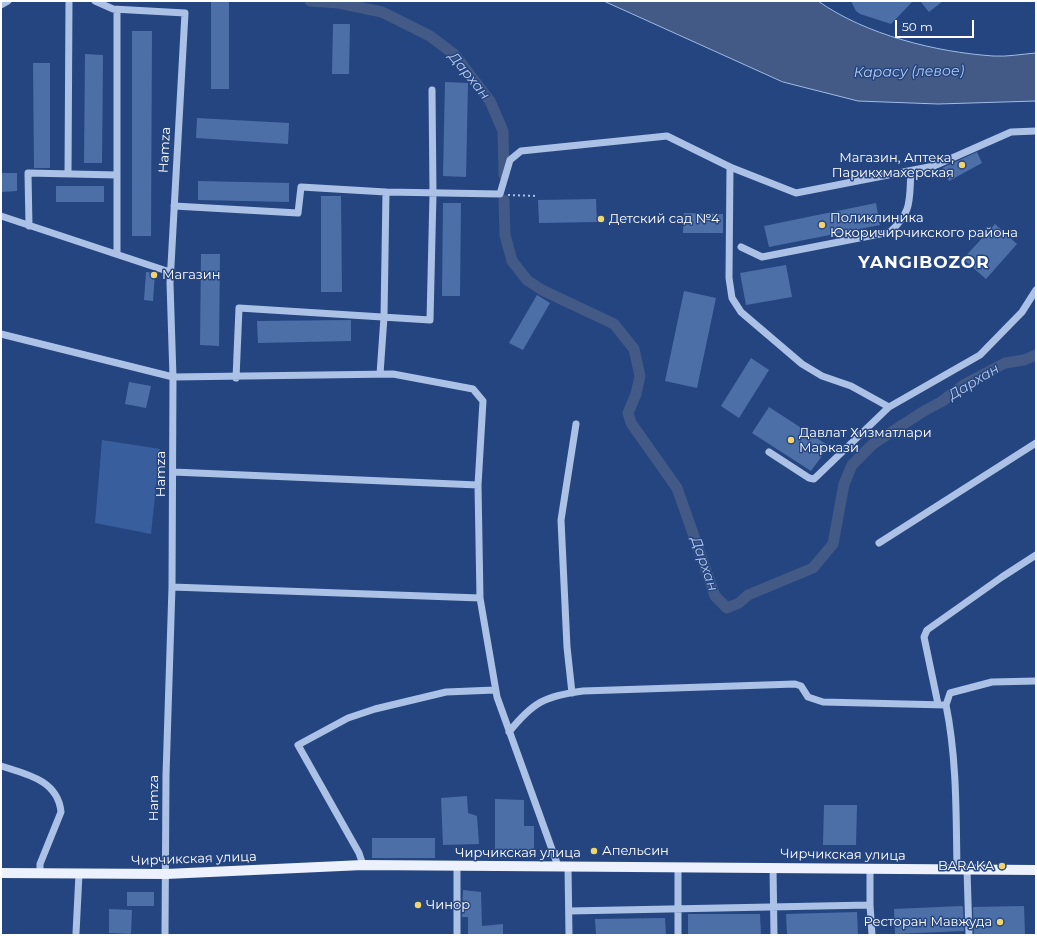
<!DOCTYPE html>
<meta charset="utf-8">
<style>
body{margin:0}
#map{position:relative;width:1037px;height:936px;overflow:hidden;background:#254580;font-family:Montserrat,sans-serif}
canvas{display:block}
.frame{position:absolute;inset:0;border:2px solid #fff;pointer-events:none}
.scale{position:absolute;left:895px;top:20px;width:79px;height:18px;box-sizing:border-box;border:2px solid #fff;border-top:0;padding-left:5px;font-size:12px;line-height:14px;white-space:nowrap;color:#fff;-webkit-text-stroke:3px #254580;paint-order:stroke}
</style>
<div id="map">
<canvas width="1037" height="936"></canvas>
<div class="frame"></div>
<div class="scale">50 m</div>
</div>
<script>
const ctx = document.querySelector('canvas').getContext('2d');
ctx.lineJoin = 'round';
function fill(path, color) {
  ctx.fillStyle = color;
  ctx.fill(path, 'evenodd');
}
function trace(path, color, width, dash) {
  ctx.strokeStyle = color;
  ctx.lineWidth = width;
  ctx.lineCap = dash ? 'butt' : 'round';
  ctx.setLineDash(dash || []);
  ctx.stroke(path);
}
function write(font, color, halo, rows, align = 'center') {
  ctx.font = font + ' Montserrat,sans-serif';
  ctx.lineWidth = 3;
  ctx.setLineDash([]);
  ctx.textBaseline = 'middle';
  ctx.strokeStyle = halo;
  ctx.fillStyle = color;
  for (const [text, x, y, turn = 0] of rows) {
    ctx.save();
    ctx.translate(x, y);
    ctx.rotate((+turn || 0) * Math.PI / 180);
    ctx.textAlign = isNaN(turn) ? turn : align;
    if (halo) ctx.strokeText(text, 0, 0);
    ctx.fillText(text, 0, 0);
    ctx.restore();
  }
}
const green = new Path2D(`
 M 102,440 L 160,449 L 151,534 L 95,523 Z`);
const water = new Path2D(`
 M 604,1 L 818,1 C 866,35 936,52 993,56 C 1007,57 1022,54 1036,53 L 1036,101 L 938,104 L 858,101 L 783,82 Z`);
const canal = new Path2D(`
 M 310,1 L 339,3 L 382,12 L 430,36 L 455,55 L 490,101 L 503,131 L 504,175
 M 504,200 L 505,235 L 512,261 L 527,280 L 542,290 L 614,324 L 634,349 L 640,376 L 636,394 L 628,413 L 631,423 L 677,488 L 715,596 L 727,608 L 739,603 L 748,595 L 813,568 L 833,544 L 844,484 L 852,465 L 873,444 L 924,411 L 941,402 L 965,384 L 1005,363 L 1024,360 L 1036,355`);
const building = new Path2D(`
 M 211,1 L 229,1 L 229,89 L 211,89 Z
 M 851,1 L 913,1 L 891,24 L 860,14 L 856,11 Z
 M 920,1 L 943,1 L 929,12 Z
 M 333,24 L 350,24 L 349,74 L 332,74 Z
 M 132,31 L 152,31 L 151,236 L 132,236 Z
 M 85,54 L 103,55 L 102,163 L 84,163 Z
 M 33,63 L 50,63 L 50,168 L 34,168 Z
 M 445,82 L 468,83 L 466,177 L 443,176 Z
 M 197,118 L 289,123 L 288,144 L 196,138 Z
 M 977,152 L 982,163 L 949,181 L 942,168 Z
 M 1,173 L 17,173 L 17,191 L 1,192 Z
 M 198,181 L 289,183 L 289,202 L 198,200 Z
 M 56,186 L 104,186 L 104,202 L 56,202 Z
 M 321,196 L 341,196 L 342,292 L 321,292 Z
 M 596,199 L 597,222 L 539,223 L 538,200 Z
 M 443,203 L 461,203 L 460,296 L 442,296 Z
 M 876,203 L 880,225 L 769,247 L 764,226 Z
 M 684,213 L 723,214 L 723,233 L 683,233 Z
 M 995,224 L 1017,244 L 986,279 L 963,259 Z
 M 201,254 L 220,254 L 219,346 L 200,345 Z
 M 786,265 L 792,297 L 746,305 L 740,273 Z
 M 146,272 L 155,273 L 153,301 L 144,300 Z
 M 684,291 L 716,298 L 697,388 L 665,381 Z
 M 537,295 L 550,303 L 523,350 L 509,343 Z
 M 351,320 L 351,341 L 258,343 L 257,321 Z
 M 751,358 L 769,370 L 739,418 L 721,406 Z
 M 129,382 L 151,386 L 146,408 L 125,404 Z
 M 769,407 L 829,446 L 811,471 L 752,433 Z
 M 467,796 L 468,813 L 477,816 L 479,844 L 443,845 L 441,798 Z
 M 495,799 L 524,800 L 524,826 L 534,826 L 534,850 L 495,849 Z
 M 824,805 L 857,805 L 856,845 L 823,845 Z
 M 372,838 L 435,838 L 435,858 L 372,858 Z
 M 463,890 L 481,892 L 482,926 L 503,924 L 503,935 L 468,934 L 468,917 L 462,917 Z
 M 127,892 L 154,892 L 154,906 L 127,906 Z
 M 962,906 L 963,907 L 964,931 L 895,934 L 894,909 Z
 M 1024,906 L 1025,935 L 974,935 L 973,907 Z
 M 109,909 L 132,910 L 131,934 L 109,933 Z
 M 857,912 L 858,934 L 787,935 L 786,914 Z
 M 688,914 L 760,914 L 761,935 L 688,935 Z
 M 665,918 L 666,935 L 596,935 L 595,919 Z`);
const path = new Path2D(`
 M 508,195 L 537,196`);
const minor = new Path2D(`
 M 95,1 L 113,9 L 185,13 L 170,283 L 173,377 L 172,587 L 166,775 L 165,935
 M 1,5 L 8,1
 M 730,167 L 729,278 L 732,298 L 741,312 L 802,364 L 822,376 L 851,386 L 889,407 L 980,355 L 1022,312 L 1036,290
 M 68,174 L 69,1
 M 174,206 L 298,213 L 301,187 L 386,192
 M 1,216 L 170,272
 M 29,226 L 28,173 L 117,175
 M 741,247 L 762,257 L 890,232 C 913,211 909,200 911,171
 M 117,254 L 117,13
 M 1,334 L 173,377 L 393,374 L 473,389 L 483,401 L 478,485 L 480,598 L 497,697 L 558,866
 M 380,374 L 384,317 L 386,192 L 500,194 L 510,160 L 521,151 L 667,136 L 730,167 L 796,193 L 934,166 L 1011,132 L 1036,131
 M 236,378 L 239,308 L 430,320 L 433,194 L 432,90
 M 769,452 L 809,478 L 814,479 L 889,407
 M 173,472 L 478,485
 M 879,543 L 1036,443
 M 172,587 L 480,598
 M 572,693 L 567,647 L 561,520 L 576,424
 M 938,704 L 924,637 L 927,630 L 1002,577 L 1036,555
 M 946,705 L 950,693 L 992,682 L 1036,681
 M 509,732 C 533,702 545,696 583,691 L 795,684 L 801,686 L 808,697 L 823,702 L 946,705 C 957,759 956,814 957,869
 M 1,766 C 26,774 58,780 61,812 L 40,864 L 40,873
 M 363,865 L 359,853 L 298,745 L 348,718 L 375,709 L 446,692 L 495,690
 M 457,865 L 457,935
 M 568,866 L 569,935
 M 678,867 L 678,935
 M 773,867 L 774,935
 M 870,868 L 870,905 L 872,935
 M 967,869 L 969,935
 M 569,911 L 870,905
 M 76,933 L 79,874`);
const major = new Path2D(`
 M 1,873 L 166,874 L 363,865 L 1036,870`);
const markers = [
 [962,165,4,"#f0d56f"],
 [601,219,4,"#f0d56f"],
 [822,225,4,"#f0d56f"],
 [154,275,4,"#f0d56f"],
 [791,440,4,"#f0d56f"],
 [594,851,4,"#f0d56f"],
 [1002,866,4,"#f0d56f"],
 [418,905,4,"#f0d56f"],
 [1000,922,4,"#f0d56f"]
];
const streetNames = [
 ["Hamza",165,150,-87],
 ["Hamza",161,474,-90],
 ["Hamza",154,798,-90],
 ["Чирчикская улица",518,853],
 ["Чирчикская улица",843,855,1],
 ["Чирчикская улица",194,859,-2]
];
const poiNames = [
 ["Магазин, Аптека,",954,158,"right"],
 ["Парикхмахерская",954,173,"right"],
 ["Поликлиника",830,218],
 ["Юкоричирчикского района",830,233],
 ["Детский сад №4",609,219],
 ["Магазин",162,275],
 ["Давлат Хизматлари",799,433],
 ["Маркази",799,448],
 ["Апельсин",602,851],
 ["BARAKA",994,866,"right"],
 ["Чинор",426,905],
 ["Ресторан Мавжуда",992,922,"right"]
];
const waterNames = [
 ["Карасу (левое)",909,72,-1],
 ["Дархан",469,76,51],
 ["Дархан",974,382,-31],
 ["Дархан",704,564,71]
];
const districtNames = [
 ["YANGIBOZOR",924,263]
];
fill(green, '#395e9d');
fill(water, '#425a85');
trace(water, '#9fbbe7', 1);
trace(canal, '#425a85', 11);
fill(building, '#4d6fa8');
trace(path, '#abc1e6', 2, [2, 3]);
trace(minor, '#abc1e6', 7);
trace(major, '#ecf1fd', 10);
for (const [x, y, r, color] of markers) {
  const dot = new Path2D();
  dot.arc(x, y, r, 0, 2 * Math.PI);
  ctx.fillStyle = color;
  ctx.fill(dot);
  trace(dot, '#254580', 1.5);
}
write('13px', '#fff', '#254580', streetNames);
write('13px', '#fff', '#254580', poiNames, 'left');
write('italic 14px', '#b6cbee', '#254580', waterNames);
ctx.letterSpacing = '1px';
write('bold 17px', '#fff', '#254580', districtNames);
ctx.letterSpacing = '0px';
</script>
